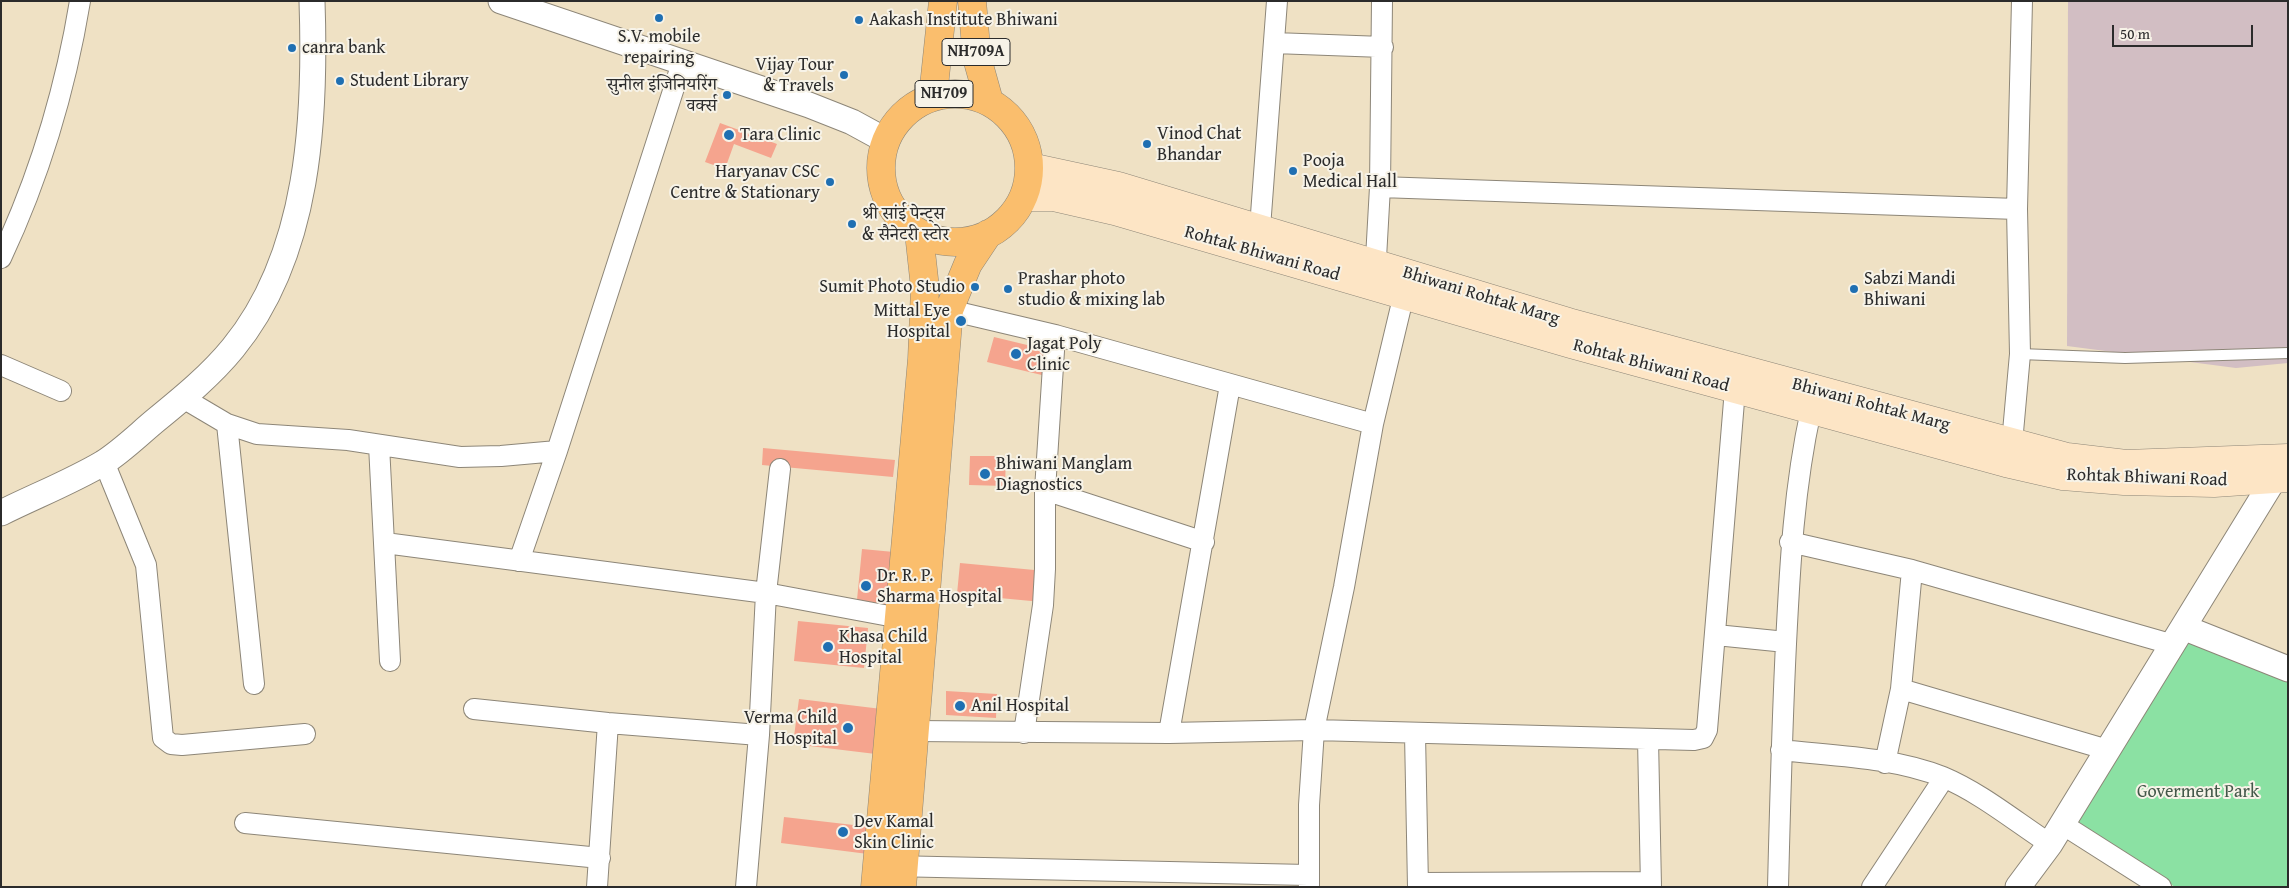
<!DOCTYPE html>
<meta charset="utf-8">
<style>
body{margin:0}
#map{position:relative;width:2289px;height:888px;overflow:hidden;background:#efe1c4;font-family:"Gentium Book Plus",serif}
canvas{display:block}
.frame{position:absolute;inset:0;border:2px solid #2b2b2b;pointer-events:none}
.scale{position:absolute;left:2112px;top:25px;width:141px;height:22px;box-sizing:border-box;border:2px solid #2b2b2b;border-top:0;padding-left:6px;font-size:15px;line-height:18px;white-space:nowrap;color:#2b2b2b;-webkit-text-stroke:4px #f7f3e8;paint-order:stroke}
</style>
<div id="map">
<canvas width="2289" height="888"></canvas>
<div class="frame"></div>
<div class="scale">50 m</div>
</div>
<script>
const ctx = document.querySelector('canvas').getContext('2d');
ctx.lineJoin = 'round';
function fill(path, color) {
  ctx.fillStyle = color;
  ctx.fill(path, 'evenodd');
}
function trace(path, color, width, dash) {
  ctx.strokeStyle = color;
  ctx.lineWidth = width;
  ctx.lineCap = dash ? 'butt' : 'round';
  ctx.setLineDash(dash || []);
  ctx.stroke(path);
}
function write(font, color, halo, rows, align = 'center') {
  ctx.font = font + ' "Gentium Book Plus","Noto Serif Devanagari",serif';
  ctx.lineWidth = 4;
  ctx.setLineDash([]);
  ctx.textBaseline = 'middle';
  ctx.strokeStyle = halo;
  ctx.fillStyle = color;
  for (const [text, x, y, turn = 0] of rows) {
    ctx.save();
    ctx.translate(x, y);
    ctx.rotate((+turn || 0) * Math.PI / 180);
    ctx.textAlign = isNaN(turn) ? turn : align;
    if (halo) ctx.strokeText(text, 0, 0);
    ctx.fillText(text, 0, 0);
    ctx.restore();
  }
}
const industrial = new Path2D(`
 M 2068,1 L 2288,1 L 2288,363 L 2236,368 L 2067,346 Z`);
const green = new Path2D(`
 M 2187,637 L 2288,681 L 2288,887 L 2175,887 L 2074,821 Z`);
const building = new Path2D(`
 M 720,123 L 777,144 L 771,158 L 734,144 L 725,169 L 705,162 Z
 M 994,337 L 1052,351 L 1046,376 L 987,362 Z
 M 763,448 L 895,460 L 893,477 L 762,465 Z
 M 970,456 L 1006,456 L 1005,486 L 969,485 Z
 M 862,549 L 894,552 L 888,613 L 856,610 Z
 M 960,563 L 1045,571 L 1042,602 L 957,594 Z
 M 798,621 L 868,628 L 864,668 L 794,661 Z
 M 946,691 L 997,694 L 996,718 L 946,715 Z
 M 799,699 L 890,710 L 884,755 L 793,744 Z
 M 784,817 L 871,827 L 868,854 L 781,843 Z`);
const service = new Path2D(`
 M 2020,354 L 2125,358 L 2288,353`);
const minor = new Path2D(`
 M 1274,43 L 1383,47
 M 1380,187 L 2017,209
 M 1259,241 L 1277,1
 M 1,258 C 40,175 65,92 80,1
 M 1375,276 L 1380,187 L 1382,1
 M 949,310 L 1055,335 L 1373,424
 M 1,365 L 61,391
 M 183,398 L 227,424 L 257,434 L 348,440 L 460,457 L 501,456 L 557,451
 M 227,424 L 254,684
 M 379,445 L 390,661
 M 2009,454 L 2012,443 L 2020,354 L 2017,209 L 2022,1
 M 104,462 L 146,565 L 163,738 L 171,744 L 182,745 L 305,734
 M 1045,490 L 1204,542
 M 1790,542 L 1912,570 L 2174,645
 M 385,543 L 766,593 L 900,618
 M 519,561 L 557,451 L 682,63
 M 1716,635 L 1786,642
 M 1901,689 L 2108,750
 M 474,709 L 608,723 L 759,735
 M 913,731 L 1169,733 L 1314,730 L 1694,740 L 1703,738 L 1707,730 L 1735,389
 M 1024,733 L 1043,605 L 1045,569 L 1045,490 L 1055,335
 M 1169,733 L 1230,385
 M 1415,734 L 1418,887
 M 1648,739 L 1651,887
 M 1781,750 C 1834,756 1893,757 1943,777 C 1981,793 2016,822 2050,844
 M 1885,763 L 1901,689 L 1912,570
 M 245,823 L 600,858
 M 2062,824 L 2161,887
 M 891,866 L 1308,875
 M 1419,883 L 1651,882
 M 597,887 L 608,723
 M 746,887 L 759,735 L 766,593 L 780,469
 M 1309,887 L 1309,805 L 1314,730 L 1344,587 L 1373,424 L 1404,294
 M 1778,887 C 1780,806 1782,725 1786,644 C 1790,564 1794,487 1811,410
 M 1872,887 L 1944,778`);
const tertiary = new Path2D(`
 M 501,1 L 809,105 L 852,122 L 885,140
 M 1,513 C 35,496 71,482 103,463 C 122,451 139,434 156,420 C 183,398 211,375 233,348 C 310,254 316,117 312,1
 M 2185,628 L 2288,669
 M 2018,887 L 2050,844 L 2274,479 L 2280,462`);
const secondary = new Path2D(`
 M 1030,167 L 1118,186 L 1568,322 L 2067,457 L 2126,464 L 2288,458
 M 1024,197 L 1054,197 L 1115,211 L 1571,344 L 2006,463 L 2063,476 L 2124,481 L 2214,483 L 2288,478`);
const primary = new Path2D(`
 M 972,1 L 977,58 L 989,101
 M881 168a74 74 0 1 1 148 0a74 74 0 1 1-148 0Z
 M 933,96 L 943,1
 M 875,887 L 922,359 L 925,288 L 919,233
 M 902,887 L 949,310 L 968,264 L 988,234`);
const markers = [
 [659,18,5,"#1f6fb2"],
 [859,20,5,"#1f6fb2"],
 [292,48,5,"#1f6fb2"],
 [844,75,5,"#1f6fb2"],
 [340,81,5,"#1f6fb2"],
 [727,95,5,"#1f6fb2"],
 [729,135,6,"#1f6fb2"],
 [1147,144,5,"#1f6fb2"],
 [1293,171,5,"#1f6fb2"],
 [830,182,5,"#1f6fb2"],
 [852,224,5,"#1f6fb2"],
 [975,287,5,"#1f6fb2"],
 [1008,289,5,"#1f6fb2"],
 [1854,289,5,"#1f6fb2"],
 [961,321,6,"#1f6fb2"],
 [1016,354,6,"#1f6fb2"],
 [985,474,6,"#1f6fb2"],
 [866,586,6,"#1f6fb2"],
 [828,647,6,"#1f6fb2"],
 [960,706,6,"#1f6fb2"],
 [848,728,6,"#1f6fb2"],
 [843,832,6,"#1f6fb2"]
];
const shields = [
 [976,52,68],
 [944,94,58]
];
const shieldNames = [
 ["NH709A",976,52],
 ["NH709",944,94]
];
const poiNames = [
 ["Aakash Institute Bhiwani",869,20],
 ["S.V. mobile",659,37,"center"],
 ["repairing",659,58,"center"],
 ["canra bank",302,48],
 ["Vijay Tour",834,65,"right"],
 ["& Travels",834,86,"right"],
 ["Student Library",350,81],
 ["सुनील इंजिनियरिंग",717,85,"right"],
 ["वर्क्स",717,106,"right"],
 ["Vinod Chat",1157,134],
 ["Bhandar",1157,155],
 ["Tara Clinic",740,135],
 ["Pooja",1303,161],
 ["Medical Hall",1303,182],
 ["Haryanav CSC",820,172,"right"],
 ["Centre & Stationary",820,193,"right"],
 ["श्री सांई पेन्ट्स",862,214],
 ["& सैनेटरी स्टोर",862,235],
 ["Prashar photo",1018,279],
 ["studio & mixing lab",1018,300],
 ["Sabzi Mandi",1864,279],
 ["Bhiwani",1864,300],
 ["Sumit Photo Studio",965,287,"right"],
 ["Mittal Eye",950,311,"right"],
 ["Hospital",950,332,"right"],
 ["Jagat Poly",1027,344],
 ["Clinic",1027,365],
 ["Bhiwani Manglam",996,464],
 ["Diagnostics",996,485],
 ["Dr. R. P.",877,576],
 ["Sharma Hospital",877,597],
 ["Khasa Child",839,637],
 ["Hospital",839,658],
 ["Anil Hospital",971,706],
 ["Verma Child",837,718,"right"],
 ["Hospital",837,739,"right"],
 ["Dev Kamal",854,822],
 ["Skin Clinic",854,843]
];
const streetNames = [
 ["Rohtak Bhiwani Road",1262,254,16],
 ["Bhiwani Rohtak Marg",1481,296,17],
 ["Rohtak Bhiwani Road",1651,366,15],
 ["Bhiwani Rohtak Marg",1871,405,15],
 ["Rohtak Bhiwani Road",2147,478,2]
];
const parkNames = [
 ["Goverment Park",2198,792]
];
fill(industrial, '#d2bec3');
fill(green, '#8be1a3');
fill(building, '#f5a48e');
trace(service, '#8d8678', 12);
trace(minor, '#8d8678', 22);
trace(tertiary, '#8d8678', 27);
trace(secondary, '#8d8678', 29);
trace(primary, '#8d8678', 29);
trace(service, '#fff', 10);
trace(minor, '#fff', 20);
trace(tertiary, '#fff', 25);
trace(secondary, '#fde5c5', 28);
trace(primary, '#fabe6d', 28);
for (const [x, y, r, color] of markers) {
  const dot = new Path2D();
  dot.arc(x, y, r, 0, 2 * Math.PI);
  ctx.fillStyle = color;
  ctx.fill(dot);
  trace(dot, '#f7f3e8', 2);
}
for (const [x, y, w] of shields) {
  const box = new Path2D();
  box.roundRect(x - w / 2, y - 13.5, w, 27, 4);
  ctx.fillStyle = '#f7f3e8';
  ctx.fill(box);
  trace(box, '#2b2b2b', 1);
}
write('bold 16px', '#2b2b2b', null, shieldNames);
write('18px', '#2b2b2b', '#f7f3e8', poiNames, 'left');
write('18px', '#2b2b2b', '#f7f3e8', streetNames);
write('18px', '#435849', '#f7f3e8', parkNames);
</script>
